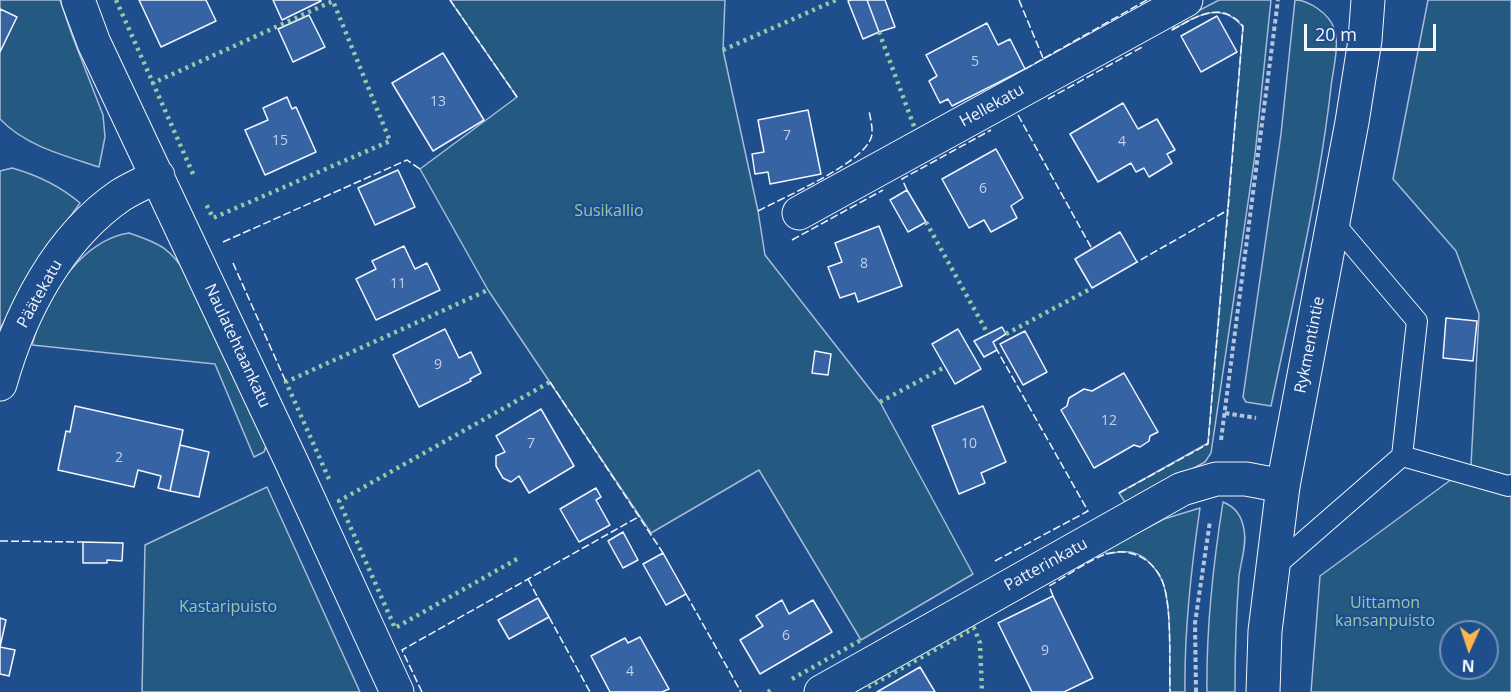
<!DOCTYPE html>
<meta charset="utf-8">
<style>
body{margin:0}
#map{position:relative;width:1511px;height:692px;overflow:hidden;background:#1f4e8c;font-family:"Open Sans",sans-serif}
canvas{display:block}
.north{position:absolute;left:1439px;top:620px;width:60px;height:60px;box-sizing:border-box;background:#1f4e8c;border:2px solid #7391ba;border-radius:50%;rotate:183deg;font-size:16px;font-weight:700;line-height:24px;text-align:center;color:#f2f6ff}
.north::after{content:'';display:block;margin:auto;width:21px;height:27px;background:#ffb74d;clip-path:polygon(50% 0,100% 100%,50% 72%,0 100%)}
.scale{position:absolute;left:1304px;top:24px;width:132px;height:27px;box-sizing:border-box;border:3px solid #f2f6ff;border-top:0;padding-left:8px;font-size:18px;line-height:21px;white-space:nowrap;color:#f2f6ff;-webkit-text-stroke:4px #1f4e8c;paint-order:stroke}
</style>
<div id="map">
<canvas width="1511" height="692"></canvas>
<div class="north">N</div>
<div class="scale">20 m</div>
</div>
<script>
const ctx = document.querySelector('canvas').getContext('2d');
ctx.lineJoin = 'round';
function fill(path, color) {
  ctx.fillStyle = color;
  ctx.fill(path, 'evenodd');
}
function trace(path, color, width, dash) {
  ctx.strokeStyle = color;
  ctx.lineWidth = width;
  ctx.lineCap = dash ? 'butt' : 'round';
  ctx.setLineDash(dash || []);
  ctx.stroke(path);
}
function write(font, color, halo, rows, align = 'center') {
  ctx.font = font + ' "Open Sans",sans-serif';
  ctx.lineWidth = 4.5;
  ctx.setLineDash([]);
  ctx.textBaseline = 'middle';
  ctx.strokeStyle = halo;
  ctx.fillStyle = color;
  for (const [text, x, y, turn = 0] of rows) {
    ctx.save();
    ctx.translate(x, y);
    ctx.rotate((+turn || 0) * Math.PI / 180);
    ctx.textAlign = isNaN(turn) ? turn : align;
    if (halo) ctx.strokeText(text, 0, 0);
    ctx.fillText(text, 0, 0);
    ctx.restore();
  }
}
const green = new Path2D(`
 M 0,0 L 60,0 L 72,35 L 103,115 L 105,137 L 99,167 C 66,156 25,146 0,119 Z
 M 450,0 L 725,0 L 723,50 L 758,211 L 765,255 L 880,402 L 973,574 L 861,640 L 759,470 L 651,533 L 488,290 L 420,169 L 517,97 Z
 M 1219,0 L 1271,0 L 1255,155 L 1211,453 L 1205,462 L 1131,502 L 1125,502 L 1119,493 L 1208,443 L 1243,27 C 1221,0 1197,16 1172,30 L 1177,22 Z
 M 1295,0 C 1309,0 1329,14 1334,28 C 1340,45 1333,69 1331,87 C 1319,193 1293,301 1271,406 L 1246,402 L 1243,397 L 1281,134 Z
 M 1428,0 L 1511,0 L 1511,692 L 1311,692 L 1320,576 L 1471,465 L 1479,314 L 1456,251 L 1393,179 ZM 1451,632 L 1487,632 L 1487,668 L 1451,668 Z
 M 12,168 C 37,175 60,186 80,203 C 49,244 24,284 0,329 L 0,171 Z
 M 129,233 C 162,244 171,249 190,279 L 267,443 L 264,452 L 254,457 L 215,364 L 32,345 C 36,334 38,320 44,310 C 61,277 90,239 129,233 Z
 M 267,487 L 360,692 L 142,692 L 145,545 Z
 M 1223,502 C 1236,507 1242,516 1244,530 C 1247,544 1241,561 1239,576 C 1236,615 1235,653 1235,692 L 1207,692 C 1206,628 1213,565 1223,502 Z
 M 1200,508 C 1191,569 1184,630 1185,692 L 1170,692 C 1169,662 1172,613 1164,586 C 1160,573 1147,556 1134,553 C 1125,550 1114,553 1106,554 L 1105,550 L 1164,519 Z`);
const building = new Path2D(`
 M 139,0 L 206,0 L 216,21 L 161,47 Z
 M 273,0 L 321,0 L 321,1 L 282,20 Z
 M 851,0 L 867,0 L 879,32 L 863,39 L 848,1 Z
 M 867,0 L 885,0 L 895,27 L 879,32 Z
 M 0,9 L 17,17 L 0,52 Z
 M 309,15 L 325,47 L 293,62 L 278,29 Z
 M 1217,16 L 1237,52 L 1201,72 L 1181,36 Z
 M 987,23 L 998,45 L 1010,39 L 1025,69 L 952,106 L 948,99 L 940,103 L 929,81 L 937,76 L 926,55 Z
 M 443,53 L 484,120 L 433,151 L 392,83 Z
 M 287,97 L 292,109 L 296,107 L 316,152 L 265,175 L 245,130 L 268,120 L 263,108 Z
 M 1123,103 L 1138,129 L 1157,119 L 1175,150 L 1167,154 L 1172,163 L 1149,177 L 1144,168 L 1136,172 L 1131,163 L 1098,182 L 1070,134 Z
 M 808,110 L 821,174 L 770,184 L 768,172 L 755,174 L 752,154 L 764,152 L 758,120 Z
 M 996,149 L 1023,198 L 1011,206 L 1017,218 L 991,232 L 984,220 L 969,228 L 942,179 Z
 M 398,170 L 415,207 L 375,225 L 358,188 Z
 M 907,190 L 926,222 L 908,232 L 890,200 Z
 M 879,226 L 902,286 L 858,302 L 855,293 L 840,298 L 828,267 L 842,262 L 835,243 Z
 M 1120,232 L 1137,262 L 1092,288 L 1075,259 Z
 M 404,246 L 415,269 L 427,263 L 440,290 L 376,320 L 356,279 L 376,269 L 372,261 Z
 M 1446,318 L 1477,321 L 1473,361 L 1443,358 Z
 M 1002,327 L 1006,334 L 993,342 L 997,350 L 984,357 L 974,341 Z
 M 445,329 L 459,358 L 471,352 L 481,373 L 470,379 L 471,381 L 419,407 L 393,355 Z
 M 958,329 L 981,369 L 955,384 L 932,344 Z
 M 1025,331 L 1047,372 L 1023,385 L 1000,344 Z
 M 815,351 L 831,354 L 828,375 L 812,373 Z
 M 1124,373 L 1158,432 L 1150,436 L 1149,441 L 1140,447 L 1134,445 L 1094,468 L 1061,410 L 1067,406 L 1069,398 L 1084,389 L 1092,391 Z
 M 75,406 L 183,430 L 170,491 L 158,488 L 161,476 L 138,470 L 134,487 L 58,470 L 66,431 L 70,432 Z
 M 983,406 L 1006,462 L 981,473 L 985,483 L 959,494 L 932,426 Z
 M 541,409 L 574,466 L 529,493 L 519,476 L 511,482 L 503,478 L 496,466 L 496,456 L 505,452 L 496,436 Z
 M 180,445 L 209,452 L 199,497 L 170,491 Z
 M 596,488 L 601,497 L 596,500 L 610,525 L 579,542 L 560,509 Z
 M 623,532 L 638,560 L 623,568 L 608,541 Z
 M 83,542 L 123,543 L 122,561 L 107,560 L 107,563 L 83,563 Z
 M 663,553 L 686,594 L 666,605 L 643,564 Z
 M 1053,596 L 1093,678 L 1064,692 L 1032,692 L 998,623 Z
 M 538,598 L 549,617 L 509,639 L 498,620 Z
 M 782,600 L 789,614 L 813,600 L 832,632 L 760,674 L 740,640 L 763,626 L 756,616 Z
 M 0,618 L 6,620 L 0,647 Z
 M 640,637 L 669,689 L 662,692 L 610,692 L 591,656 L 625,638 L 628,643 Z
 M 0,647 L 15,650 L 9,676 L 0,674 Z
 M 920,667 L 935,692 L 877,692 Z`);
const path = new Path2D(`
 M 1225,413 L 1256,418
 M 1221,440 L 1278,0
 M 1196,692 L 1195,623 L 1210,521`);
const service = new Path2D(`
 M 1333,222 L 1417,321 L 1402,456
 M 1272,569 L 1402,456 L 1508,486 L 1511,485`);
const minor = new Path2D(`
 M 78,0 L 94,43 L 292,463 L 397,692
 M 799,213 L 1186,0
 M 0,384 C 20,313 58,238 121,195 C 132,188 146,182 158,176
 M 821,692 L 1182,489 L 1216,479 L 1246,479 L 1283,486`);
const tertiary = new Path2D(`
 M 1263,692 L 1265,631 L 1283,486 L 1352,122 L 1365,40 L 1368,0`);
const hedge = new Path2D(`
 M 116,0 L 153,83
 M 879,32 L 915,129
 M 723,50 L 836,0
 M 193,174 L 153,83 L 333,1 L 390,141 L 213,218 L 205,202
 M 926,222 L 988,334
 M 1006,334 L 1092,288
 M 880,402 L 945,367
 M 329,479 L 286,382 L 488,290
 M 517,559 L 395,628 L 339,501 L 550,382
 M 792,679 L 861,640
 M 868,687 L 974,628 L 980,643 L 982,692
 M 768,692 L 771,690`);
const fence = new Path2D(`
 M 450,0 L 517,97
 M 1019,0 L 1043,58
 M 1172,30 C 1197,16 1221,0 1243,26 L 1228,210
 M 1025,69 L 1147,0
 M 1048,99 L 1144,46
 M 1018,115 L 1092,249
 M 907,190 L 902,179 L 991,130
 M 758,211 C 784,197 862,164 871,138 C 874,130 870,118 869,110
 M 792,240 L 883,190
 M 223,242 L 407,160 L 420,169
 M 233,263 L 286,382
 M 550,382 L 663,553
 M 1119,493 L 1208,444 L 1228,210 L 1137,262
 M 0,541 L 83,542
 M 995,561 L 1088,511 L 997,350
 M 528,579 L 538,598
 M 686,594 L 741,692
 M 1053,596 L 1049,586 C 1065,577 1089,560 1106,554 C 1131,546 1157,561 1164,586 C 1172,613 1169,662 1170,692
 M 549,617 L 590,692
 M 422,692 L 402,650 L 640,516`);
const numberNames = [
 ["5",975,62],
 ["13",438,102],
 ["7",787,136],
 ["15",280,141],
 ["4",1122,142],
 ["6",983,189],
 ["8",864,264],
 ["11",398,284],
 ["9",438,365],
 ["12",1109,421],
 ["7",531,444],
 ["10",969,444],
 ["2",119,458],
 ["6",786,636],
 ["9",1045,651],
 ["4",630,672]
];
const streetNames = [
 ["Hellekatu",992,106,-29],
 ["Päätekatu",40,294,-61],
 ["Rykmentintie",1310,345,-79],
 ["Naulatehtaankatu",237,346,65],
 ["Patterinkatu",1046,565,-29]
];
const parkNames = [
 ["Susikallio",609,211],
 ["Uittamon",1385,603],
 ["kansanpuisto",1385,621],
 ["Kastaripuisto",228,607]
];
fill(green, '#245a82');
trace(green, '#a8bbd7', 1.5);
fill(building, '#3563a3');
trace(building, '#f2f6ff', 1.5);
trace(service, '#f2f6ff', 22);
trace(minor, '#f2f6ff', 35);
trace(tertiary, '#f2f6ff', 35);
trace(path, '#b3c4dc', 4, [4.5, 3]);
trace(service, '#1f4e8c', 20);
trace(minor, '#1f4e8c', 33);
trace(tertiary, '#1f4e8c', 33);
trace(hedge, '#97c8a6', 4.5, [3, 4.5]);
trace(fence, '#f2f6ff', 1.5, [8, 3]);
write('14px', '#c3d1e8', null, numberNames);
write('16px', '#f2f6ff', '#1f4e8c', streetNames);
write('16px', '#97c8a6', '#1f4e8c', parkNames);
</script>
